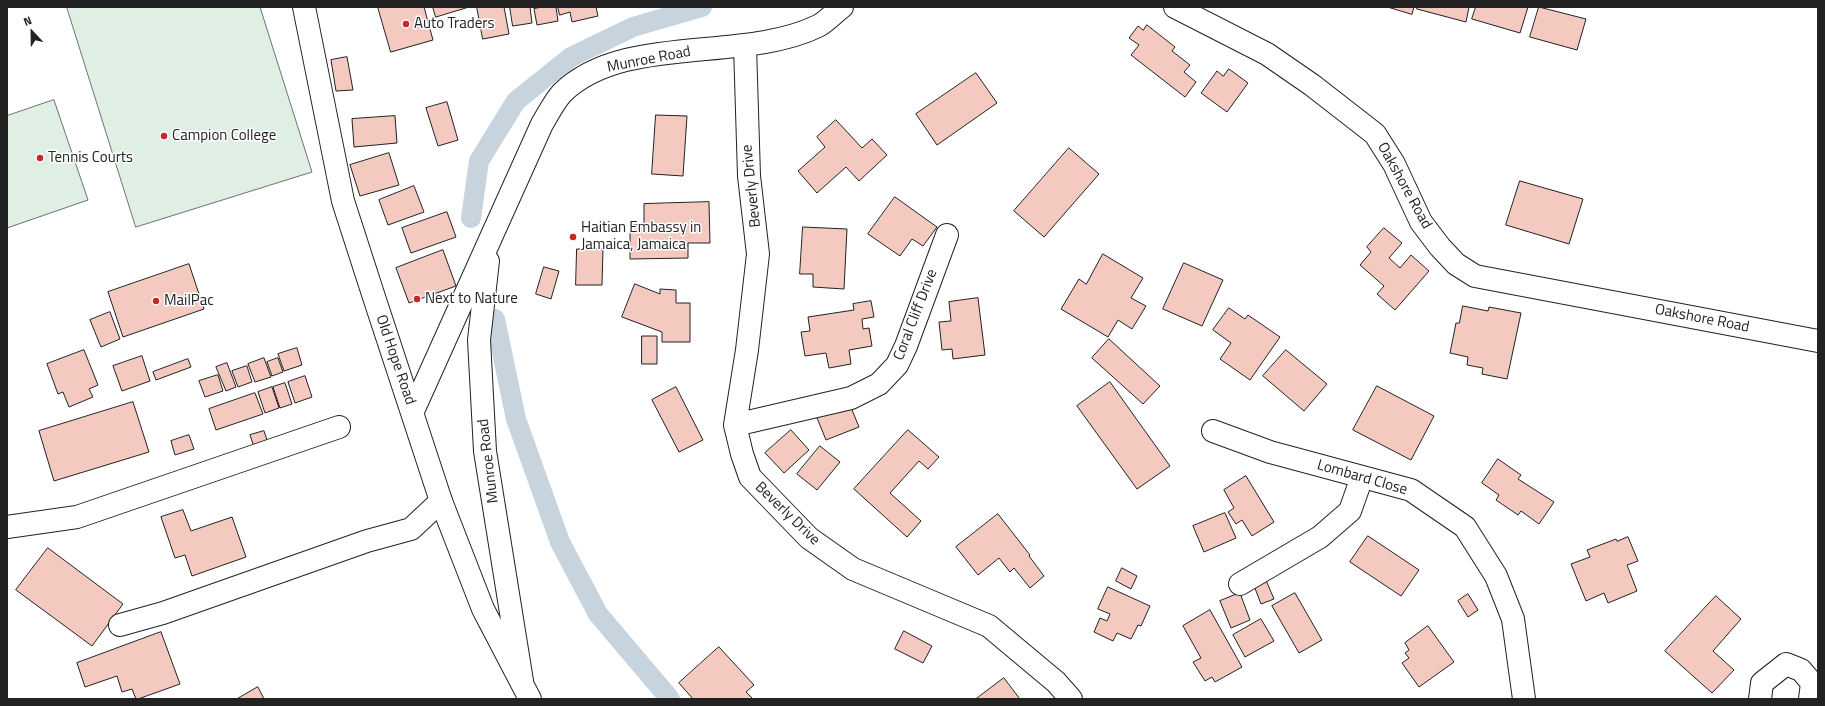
<!DOCTYPE html>
<style>
body{margin:0}
#map{position:relative;width:1825px;height:706px;overflow:hidden;background:#fff;font-family:"Titillium Web",sans-serif}
canvas{display:block}
.frame{position:absolute;inset:0;border:8px solid #222;pointer-events:none}
.north{position:absolute;left:12px;top:12px;width:40px;height:40px;-webkit-text-stroke:3px #fff;paint-order:stroke;rotate:338deg;font-size:11px;font-weight:700;line-height:16px;text-align:center;color:#222}
.north::after{content:'';display:block;margin:auto;width:14px;height:18px;background:#222;clip-path:polygon(50% 0,100% 100%,50% 72%,0 100%)}
</style>
<div id="map">
<canvas width="1825" height="706"></canvas>
<div class="frame"></div>
<div class="north">N</div>
</div>
<script>
const ctx = document.querySelector('canvas').getContext('2d');
ctx.lineJoin = 'round';
function fill(path, color) {
  ctx.fillStyle = color;
  ctx.fill(path, 'evenodd');
}
function trace(path, color, width, dash) {
  ctx.strokeStyle = color;
  ctx.lineWidth = width;
  ctx.lineCap = dash ? 'butt' : 'round';
  ctx.setLineDash(dash || []);
  ctx.stroke(path);
}
function write(font, color, halo, rows, align = 'center') {
  ctx.font = font + ' "Titillium Web",sans-serif';
  ctx.lineWidth = 3;
  ctx.setLineDash([]);
  ctx.textBaseline = 'middle';
  ctx.strokeStyle = halo;
  ctx.fillStyle = color;
  for (const [text, x, y, turn = 0] of rows) {
    ctx.save();
    ctx.translate(x, y);
    ctx.rotate((+turn || 0) * Math.PI / 180);
    ctx.textAlign = isNaN(turn) ? turn : align;
    if (halo) ctx.strokeText(text, 0, 0);
    ctx.fillText(text, 0, 0);
    ctx.restore();
  }
}
const green = new Path2D(`
 M 67,7 L 260,7 L 312,172 L 136,227 Z
 M 54,100 L 88,200 L 7,228 L 7,116 Z`);
const canal = new Path2D(`
 M 471,218 L 479,161 L 516,101 L 571,57 L 633,27 L 702,7
 M 495,319 L 516,419 L 560,542 L 598,614 L 670,699`);
const building = new Path2D(`
 M 378,7 L 424,7 L 433,40 L 391,52 Z
 M 433,7 L 469,7 L 436,17 Z
 M 477,7 L 504,7 L 509,34 L 483,39 Z
 M 510,7 L 530,7 L 532,23 L 513,26 Z
 M 542,7 L 556,7 L 558,21 L 537,25 L 534,9 Z
 M 558,7 L 596,7 L 598,16 L 572,22 L 570,12 L 560,15 Z
 M 1388,7 L 1414,7 L 1412,14 Z
 M 1417,7 L 1469,7 L 1466,22 L 1417,9 Z
 M 1476,7 L 1528,7 L 1520,33 L 1472,19 Z
 M 1539,7 L 1586,19 L 1577,50 L 1530,37 Z
 M 1147,25 L 1175,47 L 1172,51 L 1190,65 L 1184,72 L 1196,82 L 1185,97 L 1131,55 L 1139,45 L 1129,38 L 1138,26 L 1143,30 Z
 M 347,57 L 353,90 L 336,91 L 331,60 Z
 M 1229,69 L 1248,83 L 1227,112 L 1201,93 L 1217,71 L 1223,76 Z
 M 976,73 L 997,103 L 937,145 L 916,114 Z
 M 447,102 L 458,140 L 438,146 L 426,108 Z
 M 656,115 L 687,116 L 683,176 L 652,174 Z
 M 395,116 L 397,143 L 354,147 L 352,119 Z
 M 836,120 L 862,148 L 872,139 L 887,155 L 859,181 L 846,167 L 817,193 L 798,171 L 825,147 L 817,137 Z
 M 1069,148 L 1099,174 L 1044,237 L 1014,211 Z
 M 389,153 L 399,185 L 360,196 L 350,165 Z
 M 1520,181 L 1583,199 L 1569,244 L 1506,225 Z
 M 414,186 L 424,212 L 388,225 L 379,200 Z
 M 895,197 L 937,227 L 923,246 L 912,239 L 900,256 L 868,234 Z
 M 709,202 L 710,243 L 688,243 L 688,258 L 630,259 L 630,225 L 644,224 L 644,204 Z
 M 447,212 L 456,237 L 411,253 L 402,228 Z
 M 803,227 L 847,229 L 844,289 L 813,287 L 813,274 L 800,274 Z
 M 1384,228 L 1402,243 L 1389,258 L 1400,268 L 1411,255 L 1429,271 L 1395,310 L 1377,294 L 1384,286 L 1360,265 L 1371,252 L 1367,247 Z
 M 577,249 L 603,249 L 602,285 L 576,285 Z
 M 443,250 L 456,286 L 409,303 L 396,268 Z
 M 1103,254 L 1143,278 L 1131,298 L 1146,306 L 1132,329 L 1118,320 L 1108,337 L 1061,309 L 1079,279 L 1086,284 Z
 M 1184,263 L 1223,280 L 1202,326 L 1163,309 Z
 M 189,264 L 204,309 L 123,337 L 108,292 Z
 M 544,267 L 559,271 L 551,299 L 536,294 Z
 M 635,284 L 660,294 L 660,289 L 676,290 L 676,303 L 690,303 L 690,342 L 662,342 L 662,332 L 622,317 Z
 M 978,298 L 985,355 L 953,359 L 952,349 L 942,350 L 939,322 L 951,321 L 949,302 Z
 M 871,301 L 874,317 L 862,319 L 863,329 L 869,328 L 872,346 L 849,350 L 851,364 L 829,368 L 826,353 L 805,356 L 801,332 L 810,331 L 808,317 L 854,310 L 853,304 Z
 M 1463,306 L 1488,311 L 1489,307 L 1521,313 L 1507,379 L 1482,374 L 1483,368 L 1467,365 L 1468,357 L 1450,353 L 1456,323 L 1459,323 Z
 M 1229,308 L 1245,319 L 1248,315 L 1280,337 L 1250,380 L 1220,359 L 1231,343 L 1213,330 Z
 M 110,312 L 120,339 L 101,347 L 90,320 Z
 M 642,336 L 657,336 L 657,364 L 642,364 Z
 M 1109,339 L 1160,386 L 1143,404 L 1092,358 Z
 M 297,348 L 302,365 L 284,371 L 278,354 Z
 M 84,350 L 98,385 L 89,389 L 93,397 L 69,407 L 63,392 L 58,394 L 47,364 Z
 M 1286,350 L 1327,384 L 1304,411 L 1263,376 Z
 M 142,356 L 150,381 L 122,391 L 113,366 Z
 M 264,358 L 271,377 L 255,382 L 248,364 Z
 M 278,358 L 283,372 L 272,376 L 267,362 Z
 M 188,359 L 191,367 L 156,380 L 153,372 Z
 M 227,363 L 236,387 L 226,391 L 216,367 Z
 M 247,366 L 252,382 L 238,387 L 232,371 Z
 M 218,375 L 223,391 L 205,397 L 199,381 Z
 M 305,376 L 312,397 L 295,403 L 288,382 Z
 M 1110,382 L 1170,466 L 1137,489 L 1077,406 Z
 M 285,383 L 292,404 L 280,408 L 273,387 Z
 M 1377,386 L 1434,416 L 1411,460 L 1353,430 Z
 M 272,387 L 279,408 L 265,413 L 258,392 Z
 M 676,387 L 703,440 L 679,452 L 652,400 Z
 M 255,393 L 263,414 L 216,430 L 209,409 Z
 M 133,402 L 149,452 L 54,481 L 39,431 Z
 M 850,405 L 859,427 L 826,440 L 817,418 Z
 M 791,430 L 809,450 L 784,473 L 765,453 Z
 M 908,430 L 939,457 L 928,469 L 919,461 L 890,493 L 921,521 L 907,537 L 854,489 Z
 M 264,431 L 269,446 L 255,450 L 250,435 Z
 M 189,435 L 194,449 L 175,455 L 171,441 Z
 M 820,446 L 840,462 L 817,490 L 797,474 Z
 M 1498,459 L 1521,475 L 1518,479 L 1554,502 L 1539,524 L 1521,511 L 1518,515 L 1496,500 L 1499,495 L 1482,483 Z
 M 1246,476 L 1274,522 L 1252,536 L 1242,520 L 1236,524 L 1228,512 L 1234,508 L 1224,490 Z
 M 183,510 L 191,531 L 232,517 L 246,557 L 192,576 L 185,555 L 175,558 L 161,517 Z
 M 1225,513 L 1236,538 L 1204,552 L 1193,526 Z
 M 998,514 L 1030,555 L 1029,556 L 1044,576 L 1030,588 L 1014,568 L 1010,572 L 999,558 L 978,575 L 956,547 Z
 M 1368,536 L 1419,570 L 1401,596 L 1350,562 Z
 M 1628,537 L 1638,561 L 1627,565 L 1637,591 L 1608,603 L 1604,593 L 1586,601 L 1571,564 L 1590,557 L 1587,550 L 1616,539 L 1617,541 Z
 M 48,548 L 123,604 L 92,646 L 16,590 Z
 M 1122,568 L 1137,576 L 1131,589 L 1116,581 Z
 M 1265,578 L 1274,599 L 1261,604 L 1253,583 Z
 M 1108,587 L 1150,606 L 1141,626 L 1138,625 L 1131,639 L 1117,633 L 1113,641 L 1094,632 L 1100,618 L 1107,621 L 1110,614 L 1098,609 Z
 M 1240,593 L 1250,620 L 1231,628 L 1220,601 Z
 M 1295,593 L 1322,640 L 1299,653 L 1272,606 Z
 M 1468,594 L 1478,610 L 1468,617 L 1458,601 Z
 M 1716,596 L 1741,619 L 1713,651 L 1734,670 L 1712,693 L 1665,651 Z
 M 1210,610 L 1242,667 L 1215,682 L 1212,677 L 1205,681 L 1193,662 L 1201,658 L 1183,626 Z
 M 1261,619 L 1274,641 L 1245,657 L 1233,635 Z
 M 1428,626 L 1454,662 L 1419,687 L 1402,663 L 1409,658 L 1405,653 L 1409,650 L 1405,643 Z
 M 904,631 L 932,646 L 923,663 L 895,649 Z
 M 161,632 L 180,684 L 138,699 L 136,699 L 132,689 L 122,692 L 117,676 L 85,687 L 77,663 Z
 M 719,647 L 754,685 L 746,692 L 753,699 L 693,699 L 679,683 Z
 M 1004,678 L 1020,699 L 976,699 Z
 M 258,687 L 264,699 L 237,699 Z`);
const minor = new Path2D(`
 M 1175,7 L 1267,54 L 1312,85 L 1375,134 L 1394,164 L 1421,222 L 1440,247 L 1456,264 L 1475,276 L 1818,341
 M 745,46 L 749,176 L 758,254 L 747,350 L 735,425 L 742,454 L 750,477 L 809,538 L 853,569 L 989,626 L 1056,682 L 1071,699
 M 488,261 L 479,340 L 485,451 L 522,681
 M 413,411 L 542,124 C 548,114 554,102 562,93 C 623,33 742,63 818,26 C 826,22 834,13 842,7
 M 735,425 L 851,398 L 879,384 L 897,365 L 906,346 L 947,235
 M 1213,431 L 1270,452 L 1411,490 L 1465,527 L 1496,576 L 1513,619 L 1524,699
 M 7,527 L 77,517 L 339,427
 M 1240,584 L 1320,537 L 1350,511 L 1362,477
 M 120,625 L 163,613 L 367,541 L 411,529 L 441,501
 M 1760,699 L 1762,683 L 1786,664 L 1801,670 L 1812,683 L 1810,699`);
const major = new Path2D(`
 M 304,7 L 343,201 L 373,294 L 441,501 L 483,609 L 530,699`);
const markers = [
 [406,24,4,"#c62828"],
 [164,136,4,"#c62828"],
 [40,158,4,"#c62828"],
 [573,237,4,"#c62828"],
 [417,299,4,"#c62828"],
 [156,301,4,"#c62828"]
];
const poiNames = [
 ["Auto Traders",414,24],
 ["Campion College",172,136],
 ["Tennis Courts",48,158],
 ["Haitian Embassy in",581,228],
 ["Jamaica, Jamaica",581,245],
 ["Next to Nature",425,299],
 ["MailPac",164,301]
];
const streetNames = [
 ["Munroe Road",649,60,-11],
 ["Beverly Drive",752,186,-96],
 ["Oakshore Road",1404,186,61],
 ["Coral Cliff Drive",916,315,-69],
 ["Oakshore Road",1702,319,11],
 ["Old Hope Road",395,360,71],
 ["Munroe Road",489,461,-97],
 ["Lombard Close",1362,478,16],
 ["Beverly Drive",787,514,44]
];
fill(green, '#e0efe3');
trace(green, '#6f6f6f', 1);
trace(canal, '#c7d3dd', 20);
fill(building, '#f3c9c0');
trace(building, '#222', 1);
trace(minor, '#222', 24);
trace(major, '#222', 24);
trace(minor, '#fff', 22);
trace(major, '#fff', 22);
for (const [x, y, r, color] of markers) {
  const dot = new Path2D();
  dot.arc(x, y, r, 0, 2 * Math.PI);
  ctx.fillStyle = color;
  ctx.fill(dot);
  trace(dot, '#fff', 1.5);
}
write('15px', '#222', '#fff', poiNames, 'left');
write('15px', '#222', '#fff', streetNames);
</script>
